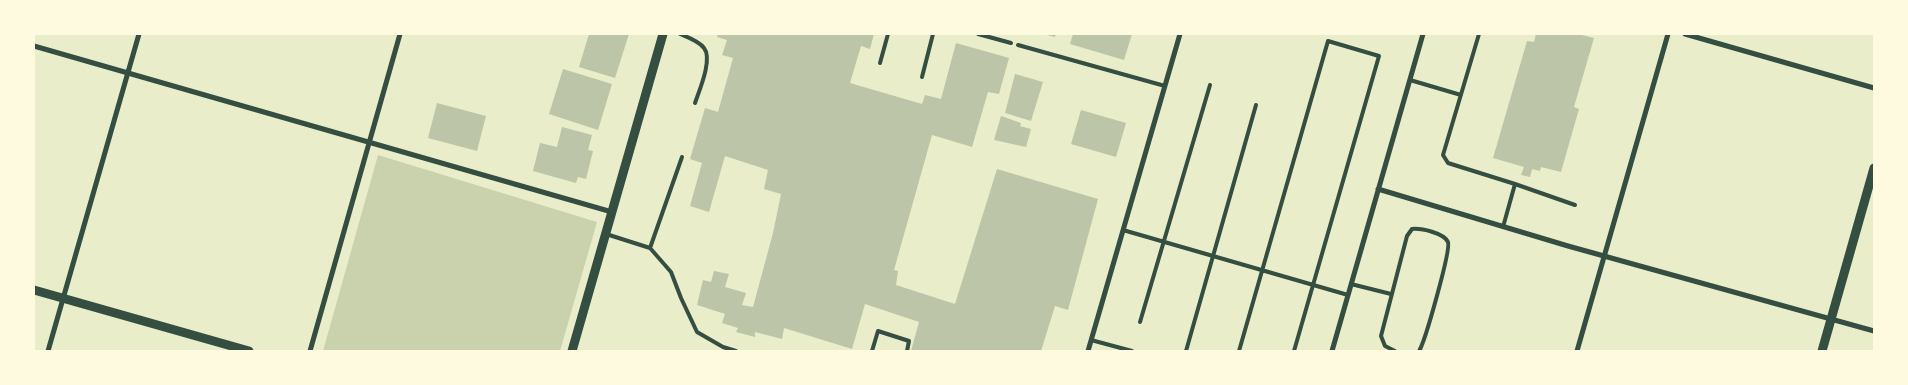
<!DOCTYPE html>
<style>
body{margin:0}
#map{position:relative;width:1908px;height:385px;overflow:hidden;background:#e9edc9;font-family:"PT Serif",serif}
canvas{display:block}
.frame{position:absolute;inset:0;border:35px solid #fefae0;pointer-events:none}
</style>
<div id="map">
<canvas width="1908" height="385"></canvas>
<div class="frame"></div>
</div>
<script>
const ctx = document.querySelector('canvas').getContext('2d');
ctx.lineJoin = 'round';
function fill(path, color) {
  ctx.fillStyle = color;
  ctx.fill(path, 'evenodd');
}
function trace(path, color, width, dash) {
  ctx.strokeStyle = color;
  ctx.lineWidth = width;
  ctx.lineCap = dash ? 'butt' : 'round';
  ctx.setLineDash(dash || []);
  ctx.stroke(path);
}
const green = new Path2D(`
 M 378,155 L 597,222 L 560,351 L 323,351 Z`);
const building = new Path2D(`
 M 589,34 L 629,34 L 615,78 L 579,67 Z
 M 718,34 L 874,34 L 870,49 L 861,46 L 850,83 L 922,104 L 925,95 L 941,99 L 956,43 L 1009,58 L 999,94 L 988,92 L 972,147 L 932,135 L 894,270 L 898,271 L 896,285 L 955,304 L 997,169 L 1098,199 L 1068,310 L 1055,306 L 1041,351 L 911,351 L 919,322 L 865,304 L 852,349 L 784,328 L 782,339 L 755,332 L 755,337 L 736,332 L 738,328 L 722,323 L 725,314 L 697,305 L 703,280 L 711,282 L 714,271 L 729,274 L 725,287 L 746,293 L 742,305 L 753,307 L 773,233 L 781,194 L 764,189 L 768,170 L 725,156 L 709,212 L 690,206 L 702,163 L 690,159 L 705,108 L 718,112 L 733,58 L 722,55 L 727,40 L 717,37 Z
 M 1043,34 L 1056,34 L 1055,37 Z
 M 1073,34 L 1132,34 L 1124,60 L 1070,44 Z
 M 1536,34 L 1578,34 L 1594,38 L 1574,107 L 1579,109 L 1561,172 L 1541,167 L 1540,171 L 1532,169 L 1530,177 L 1521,175 L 1524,167 L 1493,158 L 1527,41 L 1534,42 Z
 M 563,69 L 612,84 L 598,130 L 549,114 Z
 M 1015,74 L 1043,82 L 1031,121 L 1005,113 Z
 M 437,103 L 486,116 L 477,151 L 428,138 Z
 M 1081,110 L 1126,123 L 1116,157 L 1071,144 Z
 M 1001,116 L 1021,123 L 1020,126 L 1031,129 L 1026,147 L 994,140 Z
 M 562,127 L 592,135 L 588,150 L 593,151 L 586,179 L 578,177 L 576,183 L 533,171 L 540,143 L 557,147 Z`);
const service = new Path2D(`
 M 680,34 C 687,37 699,41 704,48 C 713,59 699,91 695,103
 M 978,34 L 1011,43
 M 1479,34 L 1443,155 L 1448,163 L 1515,184 L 1503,227
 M 1018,45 L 1165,86
 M 880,63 L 888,34
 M 922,77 L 933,34
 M 1410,80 L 1461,95
 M 1515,184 L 1575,205
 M 1123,230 L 1348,295
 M 606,234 L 650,248 L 671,272 L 681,298 L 697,332 L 723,347 L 736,351
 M 650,248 L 682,157
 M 1351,284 L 1391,294
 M 1140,322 L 1210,85
 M 1091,340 L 1132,351
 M 872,351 L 878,331 L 909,341 L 907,351
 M 1186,351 L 1256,105
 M 1239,351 L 1328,41 L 1379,56 L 1294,351
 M 1395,351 L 1385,346 L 1381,336 L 1407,236 L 1412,229 C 1421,228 1444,233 1448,242 C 1451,250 1425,342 1419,351`);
const minor = new Path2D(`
 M 1685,34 L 1874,88
 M 34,46 L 612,212
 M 1378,189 L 1568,246 L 1874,331
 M 48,351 L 139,34
 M 310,351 L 400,34
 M 1088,351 L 1180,34
 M 1332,351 L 1423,34
 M 1577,351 L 1668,34`);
const tertiary = new Path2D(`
 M 34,290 L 249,351
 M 572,351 L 663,34
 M 1822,351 L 1874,168`);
fill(green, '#cad2ad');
fill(building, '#bcc5a7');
trace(service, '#344e41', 4);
trace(minor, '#344e41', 5);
trace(tertiary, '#344e41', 9);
</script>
